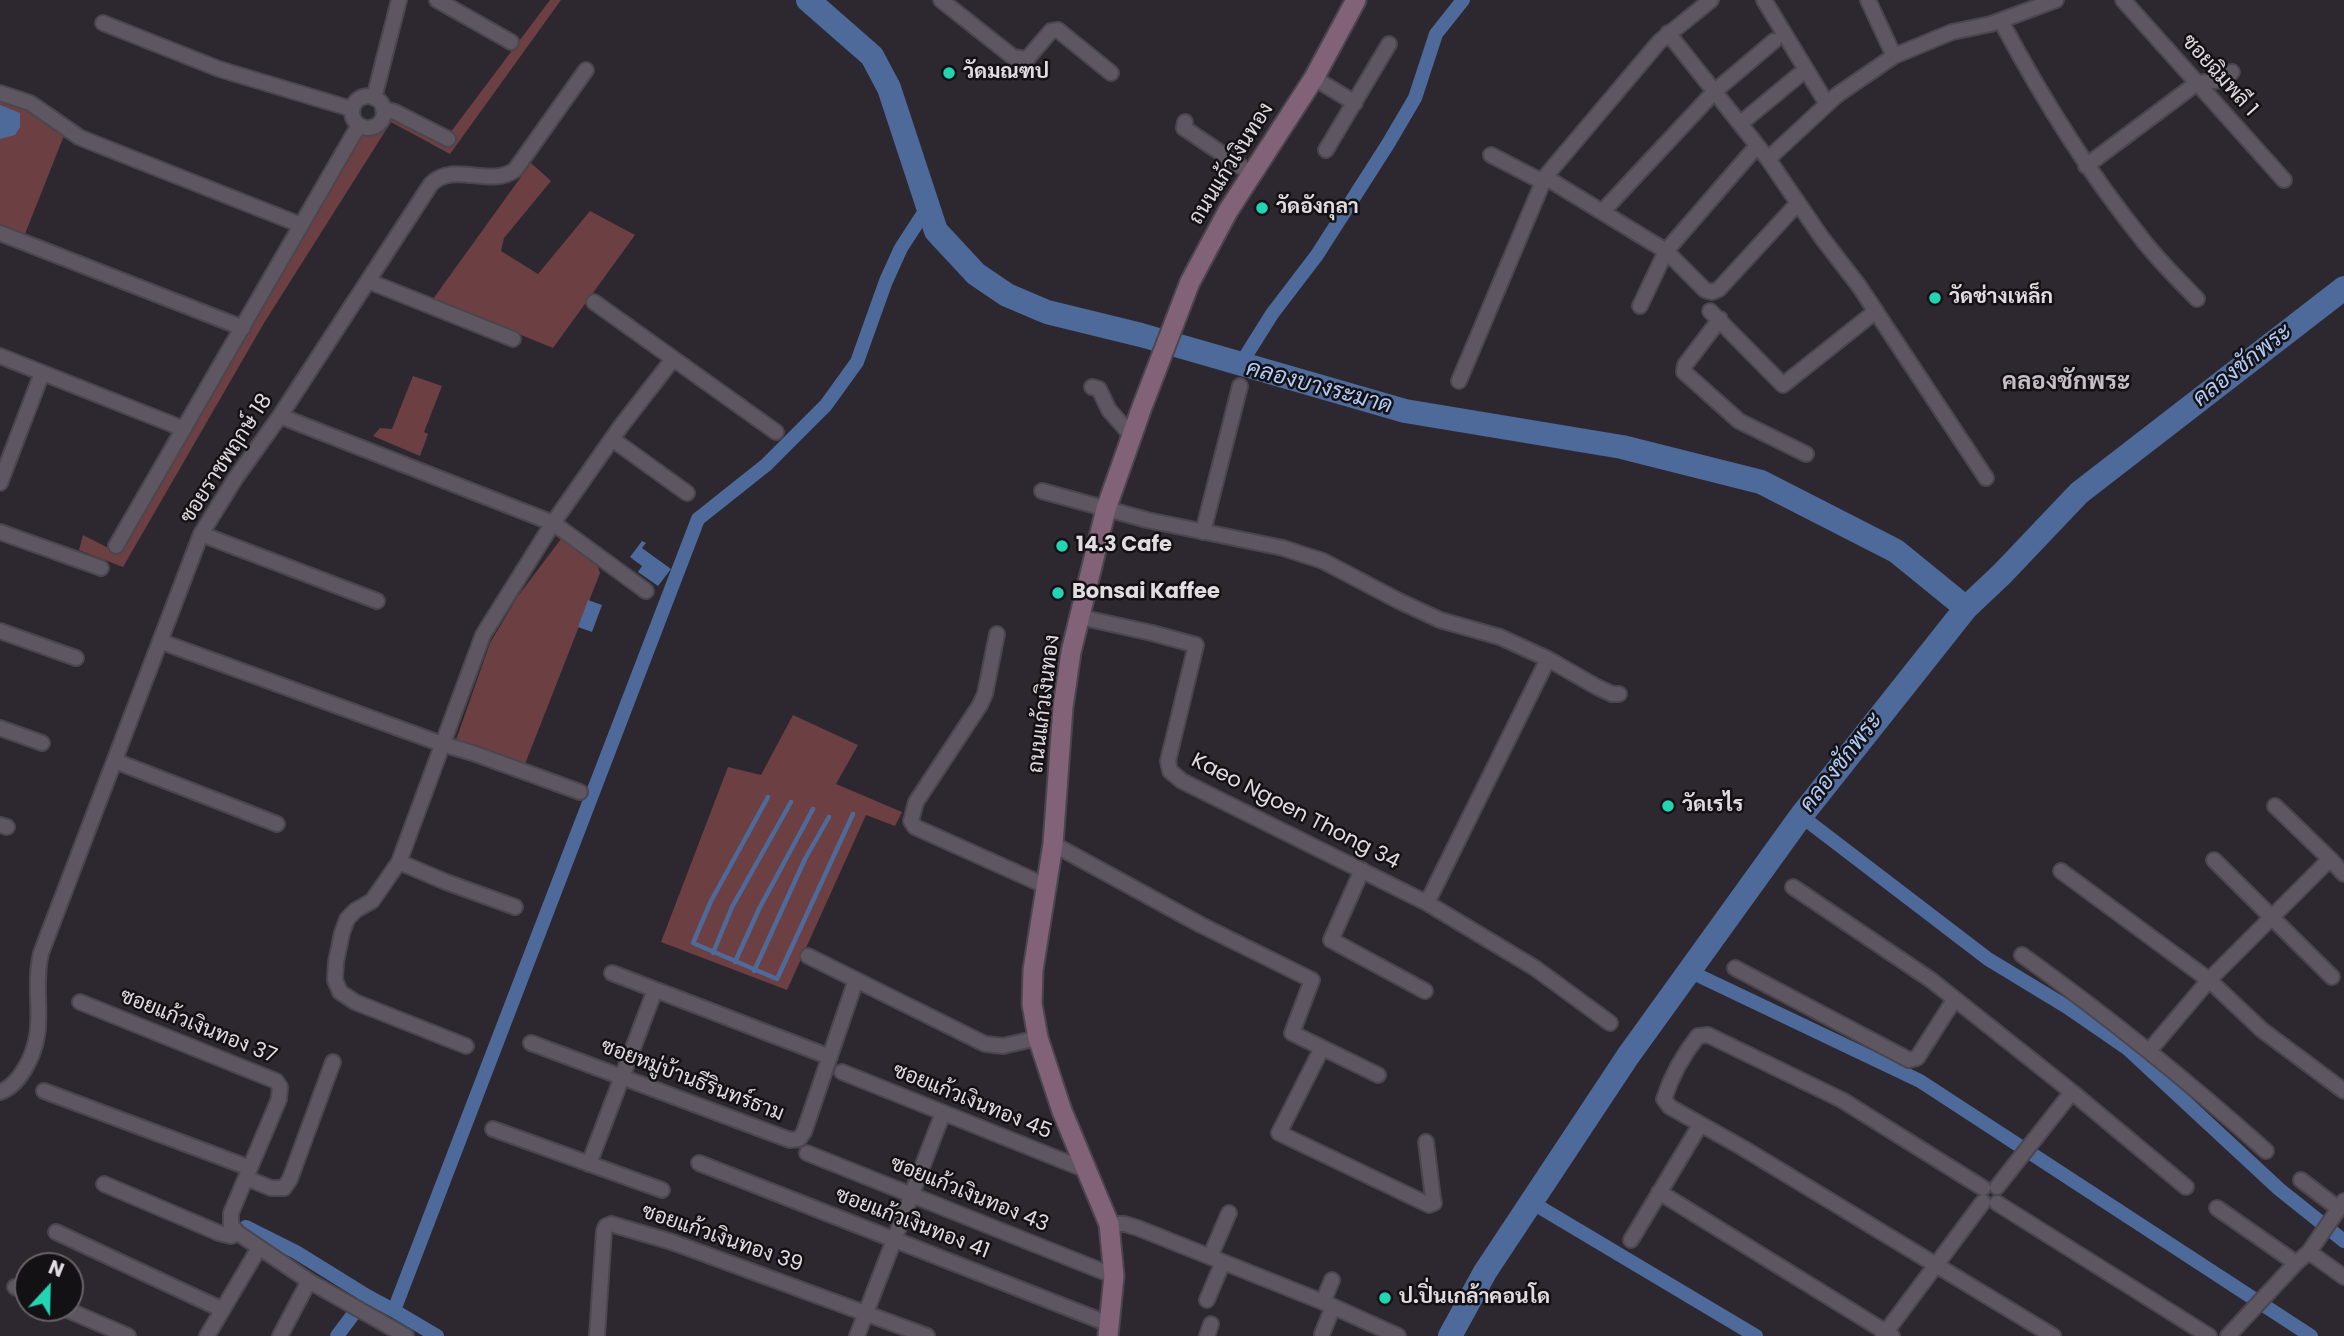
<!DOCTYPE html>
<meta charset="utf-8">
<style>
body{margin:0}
#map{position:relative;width:2344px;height:1336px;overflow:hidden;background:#2d2730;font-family:Poppins,sans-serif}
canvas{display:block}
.north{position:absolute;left:14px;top:1252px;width:70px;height:70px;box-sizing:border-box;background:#141115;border:2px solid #666267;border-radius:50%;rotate:22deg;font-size:19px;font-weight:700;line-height:28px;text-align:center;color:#e1dce2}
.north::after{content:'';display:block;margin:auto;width:24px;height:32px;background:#21d5b0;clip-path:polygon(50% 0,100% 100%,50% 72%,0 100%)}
</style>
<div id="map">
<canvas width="2344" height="1336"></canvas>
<div class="north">N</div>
</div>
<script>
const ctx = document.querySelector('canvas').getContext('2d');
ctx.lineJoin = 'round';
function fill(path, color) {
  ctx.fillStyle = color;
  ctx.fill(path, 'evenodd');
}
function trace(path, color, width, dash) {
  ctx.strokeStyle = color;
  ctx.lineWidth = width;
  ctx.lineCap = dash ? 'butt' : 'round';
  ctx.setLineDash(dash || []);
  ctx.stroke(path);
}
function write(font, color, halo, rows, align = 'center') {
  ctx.font = font + ' Poppins,Sarabun,sans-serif';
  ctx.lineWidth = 5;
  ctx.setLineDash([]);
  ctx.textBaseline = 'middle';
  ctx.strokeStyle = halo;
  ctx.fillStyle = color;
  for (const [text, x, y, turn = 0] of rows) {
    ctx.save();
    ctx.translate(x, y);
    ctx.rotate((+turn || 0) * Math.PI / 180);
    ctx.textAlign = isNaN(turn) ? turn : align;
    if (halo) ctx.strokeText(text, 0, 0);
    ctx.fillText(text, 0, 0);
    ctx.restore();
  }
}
const green = new Path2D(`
 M 550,0 L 561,0 L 450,154 L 391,122 L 264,323 L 123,567 L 79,550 L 83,535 L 120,554 L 362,131 L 373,129 L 393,115 L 448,145 L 455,136 L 450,133 Z
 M 0,97 L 22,105 L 65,133 L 25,234 L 0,224 Z
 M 531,163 L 551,181 L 504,238 L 501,251 L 538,274 L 590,211 L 635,235 L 553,348 L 433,299 Z
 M 413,376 L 442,386 L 424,432 L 428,434 L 420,456 L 373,436 L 380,428 L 392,429 Z
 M 561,539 L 597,564 L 600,573 L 525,764 L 456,740 L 490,643 L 518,596 Z
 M 793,715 L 858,745 L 836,784 L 902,812 L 895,826 L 866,815 L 787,990 L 661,942 L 728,767 L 761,775 Z`);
const water = new Path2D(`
 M 0,105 L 20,113 L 20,127 L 15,135 L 0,139 Z
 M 642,541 L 646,543 L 642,548 L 671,569 L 658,586 L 638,572 L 642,566 L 630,557 Z
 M 588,600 L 602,605 L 592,632 L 578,627 Z`);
const stream = new Path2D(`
 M 768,797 L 711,901 L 693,943 L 777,979 L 853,814
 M 713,953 L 732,907 L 791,802
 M 735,962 L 759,909 L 813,809
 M 754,971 L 805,859 L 829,817`);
const canal = new Path2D(`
 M 1240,365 L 1272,314 L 1317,255 L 1388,144 L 1415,98 L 1436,34 L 1463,0
 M 1801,816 L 1988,959 L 2067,1007 L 2128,1049 L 2279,1189 L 2344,1241
 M 1689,971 L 1920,1081 L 2311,1336
 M 1531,1202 L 1756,1336
 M 246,1227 L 296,1252 L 367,1296
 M 393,1310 L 437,1336
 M 337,1336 L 367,1296 L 393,1310 L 396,1305 L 698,519 L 766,465 L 826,405 L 857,362 L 886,281 L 901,248 L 927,208`);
const river = new Path2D(`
 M 808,0 L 872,56 L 889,88 L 936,231 L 976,274 L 1007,295 L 1047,312 L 1141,335 L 1405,411 L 1622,447 L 1761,482 L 1896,551 L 1966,608
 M 1450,1336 L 1485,1272 L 1628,1056 L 1801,816 L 1966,608 L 2002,574 L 2079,493 L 2344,288`);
const street = new Path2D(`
 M 437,0 L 511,42
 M 941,0 L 1013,57 L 1027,59 L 1051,31 L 1058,30 L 1111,73
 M 1764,0 L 1827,104
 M 1868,0 L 1894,56
 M 2123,0 L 2284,180
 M 2001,21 C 2042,98 2087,171 2142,239 C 2158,260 2178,279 2197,299
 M 103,23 L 219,69 L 352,109
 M 1668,33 L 1768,159 L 1822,238 L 1859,286 L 1986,478
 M 1314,78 L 1355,103
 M 0,93 L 30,103 L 79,137 L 91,142 L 301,225
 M352 112a16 16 0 1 1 32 0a16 16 0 1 1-32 0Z
 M 374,98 L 399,0
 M 383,109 L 395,112 L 448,139
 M 1185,122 L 1184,128 L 1252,174
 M 1741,123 L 1799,75
 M 1326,150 L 1389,44
 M 1491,155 L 1543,182
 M 1768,159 L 1837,95 L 1894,56 L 1952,32 L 1991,24 L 2056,0
 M 2086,166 L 2197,83 L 2222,80 L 2232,72
 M 1545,177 L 1666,251 L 1705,290 L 1712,292 L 1719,289 L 1798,203
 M 1603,211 L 1715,91 L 1774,41
 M 0,233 L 243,328
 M 368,281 L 513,339
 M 594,302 L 776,432
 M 1640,306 L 1666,251 L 1757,146
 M 1710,311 L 1783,385 L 1876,311
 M 1720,319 L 1685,365 L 1684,372 L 1739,421 L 1806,454
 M 0,356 L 184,429
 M 1459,381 L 1545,177 L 1659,42 L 1711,0
 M 1092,387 L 1099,389 L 1109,410 L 1132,436
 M 280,416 L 553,523 L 646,591
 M 612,439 L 687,493
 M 0,483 L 42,373
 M 1042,491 L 1147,520 L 1283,548 L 1323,561 L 1399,601 L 1440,620 L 1500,637 L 1548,659 L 1597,687 L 1612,694 L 1619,694
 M 0,532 L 101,568
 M 1203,532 L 1240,386
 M 201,534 L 377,601
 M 116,546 L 359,125
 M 1080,617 L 1152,633 L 1196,645 L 1168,761 L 1170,771 L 1182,781 L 1427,903 L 1535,968 L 1610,1023
 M 0,631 L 76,658
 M 997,634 L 985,694 L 980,705 L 916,802 L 911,821 L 915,827 L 1046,886
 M 162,642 L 442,744 L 473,753 L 580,792
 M 0,728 L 42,743
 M 115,761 L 277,824
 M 0,825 L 7,827
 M 1053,844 L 1201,925 L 1312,980 L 1292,1033 L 1378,1075
 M 2330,859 L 2344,874
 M 2214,860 L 2332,977
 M 399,862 L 446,882 L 515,907
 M 1362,870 L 1331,940 L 1425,991
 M 2061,871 L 2209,980 L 2262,1030 L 2344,1091
 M 1793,887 L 1931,980 L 2072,1092 L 2186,1187
 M 1427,903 L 1548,659
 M 2022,955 C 2107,1016 2188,1081 2266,1151
 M 808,956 L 985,1044 L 1003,1046 L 1038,1038
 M 1735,968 L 1909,1060 L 1917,1058 L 1954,1000
 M 612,973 L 830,1057
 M 80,1002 L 276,1081 L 280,1087 L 279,1099 L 231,1213 L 231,1225 L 238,1233 L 309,1281 L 406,1336
 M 531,1043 L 790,1140 L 799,1139 L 804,1132 L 856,980
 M 466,1046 L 355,1002 L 340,992 L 335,980 L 336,962 L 342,933 L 347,919 L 356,910 L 372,901 L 399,862 L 483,635 L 553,523 L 621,426 L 673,359
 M 1319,1047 L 1320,1052 L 1279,1133 L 1429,1205 L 1434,1203 L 1433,1198 L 1426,1142
 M 2149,1051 L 2209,980 L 2330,859 L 2275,806
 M 842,1072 L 1086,1170
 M 44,1091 L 250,1168
 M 0,1092 C 11,1088 18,1080 24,1070 C 50,1028 31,996 41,953 L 201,534 L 235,479 L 280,416 L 431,184 C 454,161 490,188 515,170 L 586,70
 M 493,1129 L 662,1190
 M 807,1153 L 1114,1276
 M 699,1163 L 1109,1324
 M 589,1164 L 655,990
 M 246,1178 L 271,1188 L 284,1188 L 290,1179 L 333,1062
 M 2301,1180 L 2339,1209
 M 104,1184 L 219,1233 L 231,1236 L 238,1233
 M 1997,1187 L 2072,1092
 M 1983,1188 L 1842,1100 L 1708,1035 L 1698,1036 C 1683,1055 1671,1077 1664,1099 L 1670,1107 L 1743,1148 L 2053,1336
 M 1659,1192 L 1892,1336
 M 1997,1203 L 2209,1336
 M 2217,1208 L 2296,1263
 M 1109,1224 L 1125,1224 L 1138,1228 L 1323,1302 L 1398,1336
 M 56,1232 L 221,1309
 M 1631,1240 L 1700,1125
 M 2309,1252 L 2344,1277
 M 1210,1257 L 1229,1213
 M 15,1287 L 28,1293
 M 1207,1300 L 1223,1262
 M 1323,1302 L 1332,1280
 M 63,1308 L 128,1336
 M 1322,1334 L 1333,1307
 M 207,1336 L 259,1248
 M 280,1336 L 309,1281
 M 597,1336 L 604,1231 L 606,1226 L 611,1224 L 672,1242 L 927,1336
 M 857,1336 L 943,1113
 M 1207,1336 L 1211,1324
 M 1883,1336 L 1983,1202
 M 2228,1336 L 2296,1263 L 2309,1252 L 2344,1201`);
const secondary = new Path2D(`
 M 1108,1336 L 1114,1276 L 1109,1224 L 1062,1111 L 1038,1038 L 1032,1004 L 1033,970 L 1053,844 L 1063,707 L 1071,652 L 1106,509 L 1142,407 L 1190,282 L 1228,211 L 1314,78 L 1356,0`);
const markers = [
 [949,73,7,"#21d5b0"],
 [1262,208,7,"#21d5b0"],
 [1935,298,7,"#21d5b0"],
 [1062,546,7,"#21d5b0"],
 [1058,593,7,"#21d5b0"],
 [1668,806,7,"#21d5b0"],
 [1385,1298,7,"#21d5b0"]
];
const poiNames = [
 ["วัดมณฑป",963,73],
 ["วัดอังกุลา",1276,208],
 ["วัดช่างเหล็ก",1949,298],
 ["14.3 Cafe",1076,546],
 ["Bonsai Kaffee",1072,593],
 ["วัดเรไร",1682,806],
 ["ป.ปิ่นเกล้าคอนโด",1399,1298]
];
const streetNames = [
 ["ซอยฉิมพลี 1",2219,76,48],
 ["ถนนแก้วเงินทอง",1232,164,-58],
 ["ซอยราชพฤกษ์ 18",227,459,-57],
 ["ถนนแก้วเงินทอง",1045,704,-83],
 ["Kaeo Ngoen Thong 34",1295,812,27],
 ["ซอยแก้วเงินทอง 37",198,1027,22],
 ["ซอยหมู่บ้านธีรินทร์ธาม",692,1081,21],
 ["ซอยแก้วเงินทอง 45",972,1102,22],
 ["ซอยแก้วเงินทอง 43",969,1195,22],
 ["ซอยแก้วเงินทอง 41",912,1224,21],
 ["ซอยแก้วเงินทอง 39",722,1239,19]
];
const waterNames = [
 ["คลองชักพระ",2243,366,-38],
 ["คลองบางระมาด",1319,388,15],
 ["คลองชักพระ",1842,763,-52]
];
const quarterNames = [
 ["คลองชักพระ",2066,383]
];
fill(green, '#6c4043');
fill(water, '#4d6a9a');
trace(stream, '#4d6a9a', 4.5);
trace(canal, '#4d6a9a', 14);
trace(river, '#4d6a9a', 24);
trace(street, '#4b454d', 18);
trace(secondary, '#4b454d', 23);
trace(street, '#5e5660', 14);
trace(secondary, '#816277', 19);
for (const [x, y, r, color] of markers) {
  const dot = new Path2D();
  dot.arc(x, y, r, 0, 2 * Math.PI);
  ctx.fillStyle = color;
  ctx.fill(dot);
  trace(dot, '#141115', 2.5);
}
write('bold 21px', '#e1dce2', '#141115', poiNames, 'left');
write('21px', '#e1dce2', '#141115', streetNames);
write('italic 23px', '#afcaf6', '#141115', waterNames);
write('bold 24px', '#c6bdc9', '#141115', quarterNames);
</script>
